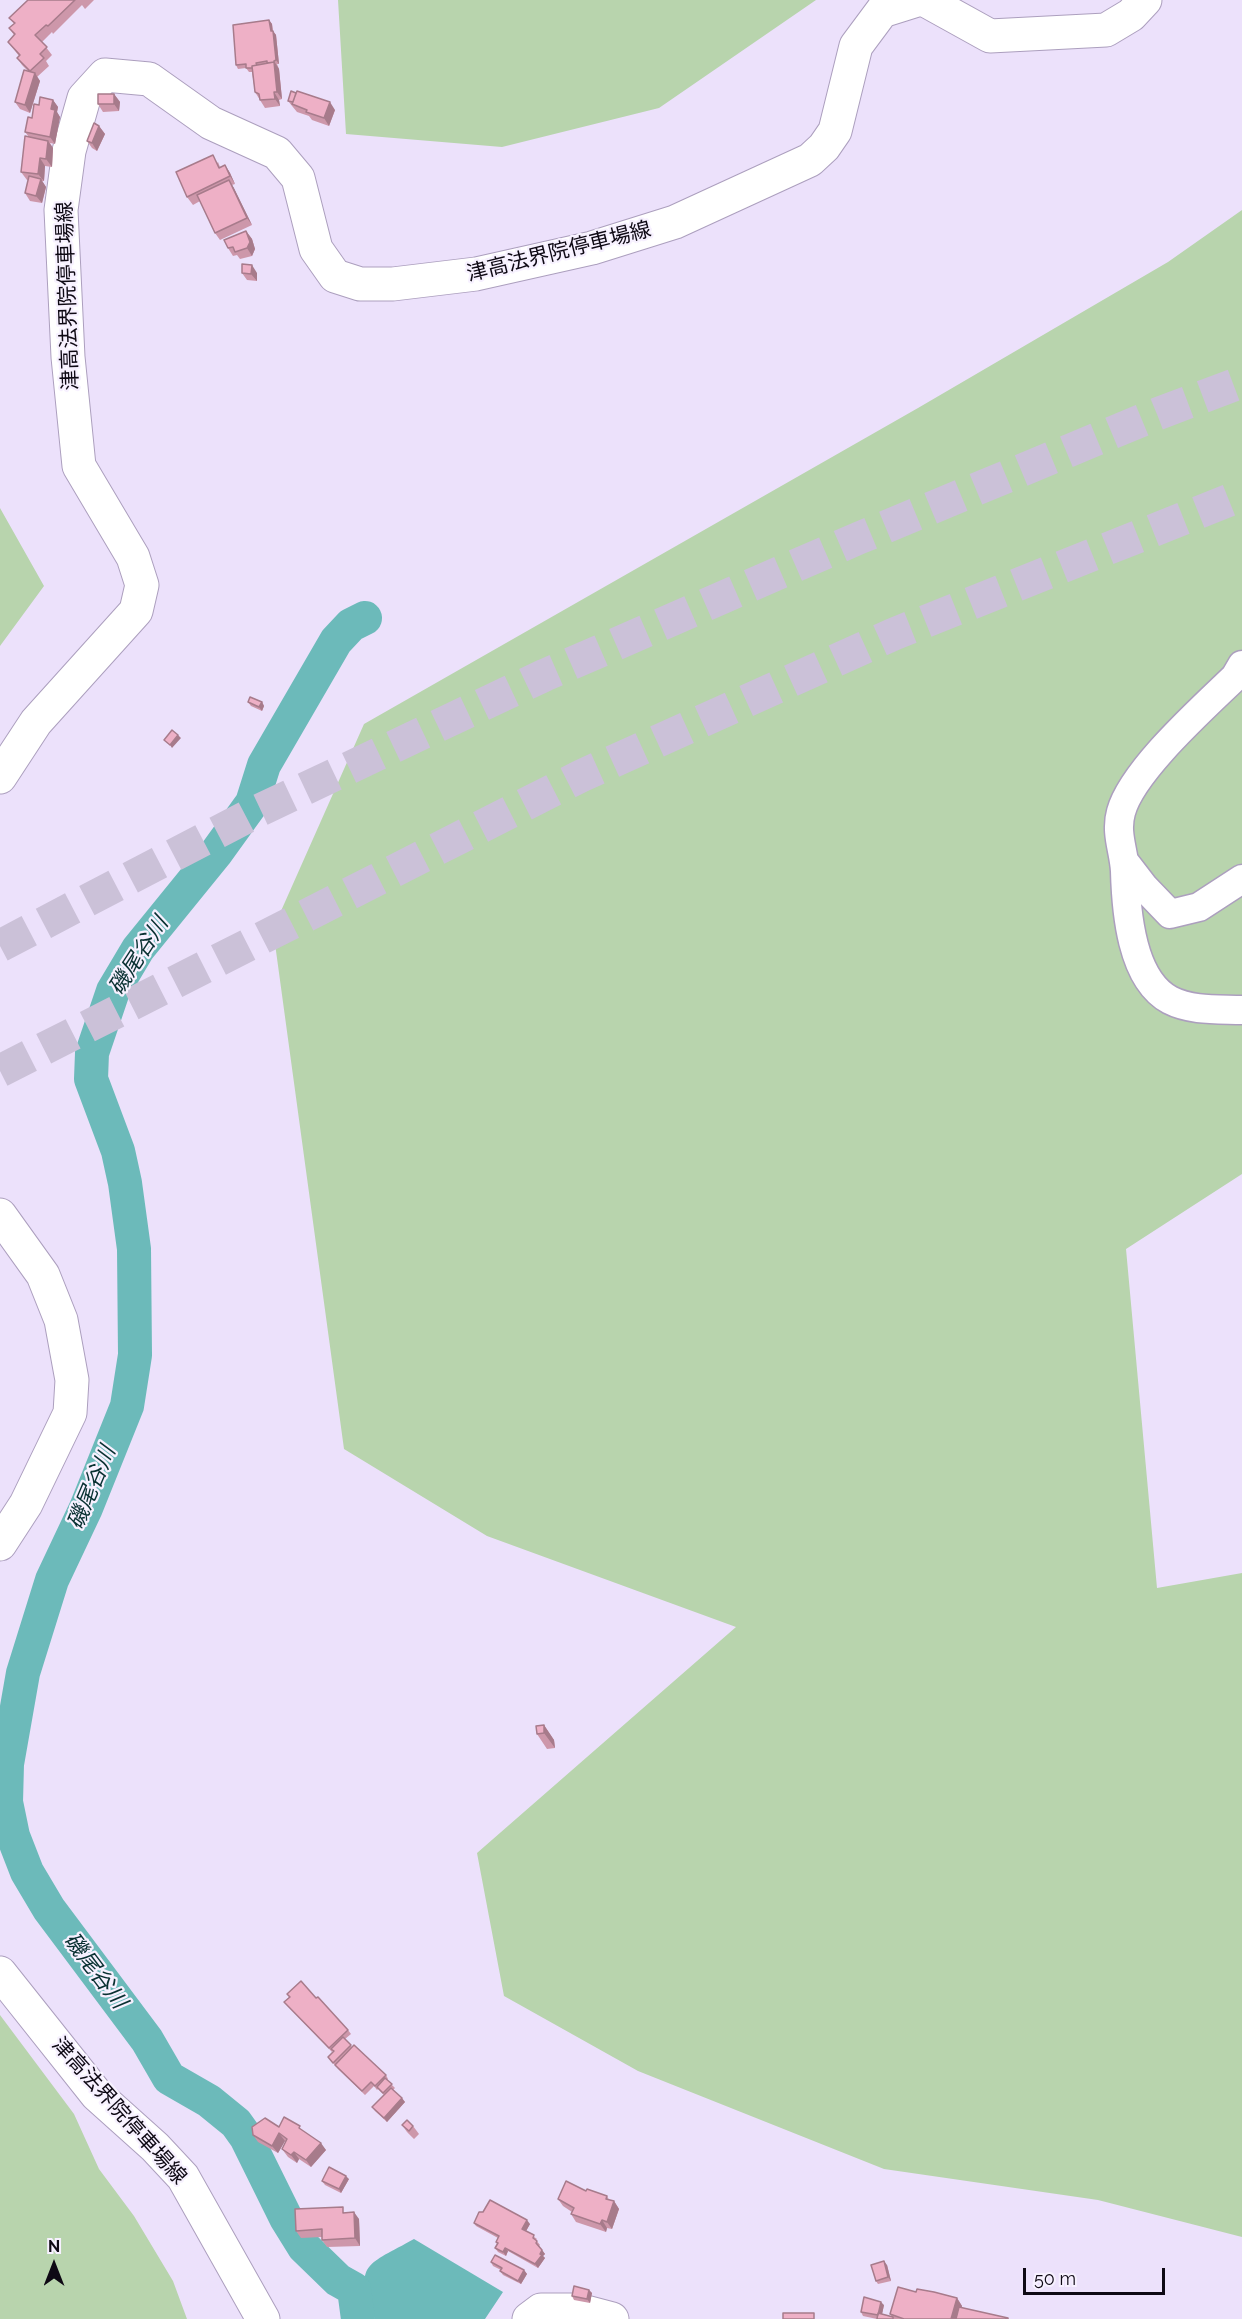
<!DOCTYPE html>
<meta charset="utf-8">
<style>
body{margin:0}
#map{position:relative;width:1242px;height:2319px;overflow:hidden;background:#ece1fb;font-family:Raleway,sans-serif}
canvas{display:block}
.north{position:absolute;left:24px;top:2235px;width:60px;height:60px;-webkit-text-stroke:4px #f7f1ff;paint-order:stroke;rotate:0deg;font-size:16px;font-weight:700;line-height:24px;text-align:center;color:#0e0914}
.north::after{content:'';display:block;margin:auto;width:21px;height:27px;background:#0e0914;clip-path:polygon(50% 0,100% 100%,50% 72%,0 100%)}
.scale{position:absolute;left:1023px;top:2268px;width:142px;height:27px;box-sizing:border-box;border:3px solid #0e0914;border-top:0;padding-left:8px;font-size:18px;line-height:21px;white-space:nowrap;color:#0e0914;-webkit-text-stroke:4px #f7f1ff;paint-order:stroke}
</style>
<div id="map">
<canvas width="1242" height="2319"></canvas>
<div class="north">N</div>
<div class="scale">50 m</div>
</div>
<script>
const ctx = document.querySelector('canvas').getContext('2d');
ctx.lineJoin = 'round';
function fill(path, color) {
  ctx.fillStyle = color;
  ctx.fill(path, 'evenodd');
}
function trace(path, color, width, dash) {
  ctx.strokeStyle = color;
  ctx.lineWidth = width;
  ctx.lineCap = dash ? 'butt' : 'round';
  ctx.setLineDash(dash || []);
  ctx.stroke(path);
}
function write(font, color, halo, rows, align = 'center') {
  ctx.font = font + ' Raleway,"Noto Sans JP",sans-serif';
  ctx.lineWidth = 4.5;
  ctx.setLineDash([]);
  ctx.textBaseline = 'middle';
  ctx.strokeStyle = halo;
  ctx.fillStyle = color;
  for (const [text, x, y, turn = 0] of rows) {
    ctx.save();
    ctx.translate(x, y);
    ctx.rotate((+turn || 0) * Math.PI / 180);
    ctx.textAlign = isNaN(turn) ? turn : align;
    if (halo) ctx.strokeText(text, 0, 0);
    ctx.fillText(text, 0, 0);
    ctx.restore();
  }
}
const green = new Path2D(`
 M 338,0 L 816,0 L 659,108 L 502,147 L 346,134 Z
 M 1242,210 L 1242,1174 L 1126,1249 L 1157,1588 L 1242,1573 L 1242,2237 L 1098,2200 L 884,2169 L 638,2071 L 504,1996 L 477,1853 L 736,1627 L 487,1536 L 344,1449 L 273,929 L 364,724 L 918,408 L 1168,262 Z
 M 0,508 L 44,586 L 0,646 Z
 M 0,2015 L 74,2114 L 99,2169 L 134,2216 L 173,2281 L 187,2319 L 0,2319 Z`);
const water = new Path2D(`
 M 414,2239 L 503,2292 L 485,2319 L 375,2319 C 352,2263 368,2265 414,2239 Z`);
const river = new Path2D(`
 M 358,2319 L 354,2289 L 338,2280 L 304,2247 L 286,2218 L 246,2137 L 236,2123 L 209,2101 L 169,2078 L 147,2040 L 49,1909 L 27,1872 L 13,1836 L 6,1802 L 7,1764 L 23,1673 L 52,1580 L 86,1508 L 127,1406 L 135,1355 L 134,1249 L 125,1183 L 118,1151 L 91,1079 L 92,1053 L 113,991 L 138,949 L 216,853 L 252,803 L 264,765 L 336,641 L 351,625 L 365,618`);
const highwayTunnel = new Path2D(`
 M 0,946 L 260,810 L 545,675 L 859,538 L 1157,414 L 1242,382
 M 0,1071 L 581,776 L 894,634 L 1242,495`);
const minor = new Path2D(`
 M 1242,665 L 1235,677 C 1203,708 1132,771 1121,812 C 1115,833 1124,851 1125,871 C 1126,910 1131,979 1170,1000 C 1191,1011 1219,1009 1242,1010
 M 1124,861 L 1144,887 L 1170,914 L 1199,907 L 1242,879`);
const major = new Path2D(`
 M 925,0 L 990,36 L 1106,30 L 1131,15 L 1145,0
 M 0,777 L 36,722 L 136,611 L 142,585 L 133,557 L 79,466 L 68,357 L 61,210 L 69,151 L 84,98 L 105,75 L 149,79 L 211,123 L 277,153 L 298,178 L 316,249 L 335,276 L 360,284 L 393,284 L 476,274 L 592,248 L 675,222 L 810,160 L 824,147 L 835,131 L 856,46 L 882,11 L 917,0
 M 0,1215 L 43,1275 L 61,1320 L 72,1380 L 70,1413 L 26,1504 L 0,1544
 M 0,1973 L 97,2095 L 155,2147 L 183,2177 L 263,2319
 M 529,2319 L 541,2310 L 578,2310 L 612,2319`);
const wall = new Path2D(`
 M 28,0 L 94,0 L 85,9 L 82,5 L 53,34 L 52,32 L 42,42 L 52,55 L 46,61 L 49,66 L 37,77 L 40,81 L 30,113 L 20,109 L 15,102 L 29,72 L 22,65 L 17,58 L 19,56 L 8,42 L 14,35 L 9,28 L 14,24 L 9,18 Z
 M 269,20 L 272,24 L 273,31 L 276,35 L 279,64 L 277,64 L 279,69 L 282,99 L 279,100 L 280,106 L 265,108 L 255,92 L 252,72 L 249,72 L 246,68 L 238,69 L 236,65 Z
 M 114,94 L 120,102 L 119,111 L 103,112 L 98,104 Z
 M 53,100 L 58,107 L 57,112 L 60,117 L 55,144 L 50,143 L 53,148 L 52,167 L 45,166 L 44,181 L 42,181 L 46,187 L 42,203 L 30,201 L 25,193 L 28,180 L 27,180 L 21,172 L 29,137 L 25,132 L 39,105 Z
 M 288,101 L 335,110 L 329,126 L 312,120 L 309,116 L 297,112 Z
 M 99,126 L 105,134 L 97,151 L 92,148 L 87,141 Z
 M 218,162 L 220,167 L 225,165 L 230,173 L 235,184 L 232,185 L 252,225 L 220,240 L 215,233 L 200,201 L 193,205 L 187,197 Z
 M 246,231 L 252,239 L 255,249 L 252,256 L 240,259 L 237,255 L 233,256 L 228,248 Z
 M 242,273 L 257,273 L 257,281 L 247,280 Z
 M 248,702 L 262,702 L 264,706 L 262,711 L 251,706 Z
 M 544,1725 L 554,1740 L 555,1748 L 547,1749 L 537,1734 Z
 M 287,1994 L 316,1998 L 348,2030 L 351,2034 L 345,2039 L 352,2047 L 386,2075 L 388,2079 L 387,2080 L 395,2088 L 393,2090 L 405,2102 L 387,2122 L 375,2111 L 372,2107 L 384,2095 L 378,2089 L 377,2090 L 374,2086 L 365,2095 L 338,2069 L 328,2057 L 333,2052 L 332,2051 L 332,2052 L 284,2002 L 289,1997 Z
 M 402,2125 L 413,2126 L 419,2134 L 414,2139 L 407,2132 Z
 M 279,2127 L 303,2131 L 326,2150 L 311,2167 L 299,2159 L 297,2163 L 288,2157 L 282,2149 L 286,2142 L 285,2141 L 278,2153 L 258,2142 L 253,2135 Z
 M 349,2179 L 341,2193 L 325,2185 L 322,2181 Z
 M 586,2191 L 607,2196 L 609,2200 L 614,2201 L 619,2209 L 612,2229 L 607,2228 L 606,2232 L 576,2222 L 571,2214 L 572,2212 L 563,2206 L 558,2199 Z
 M 347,2212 L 359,2219 L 360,2246 L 327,2247 L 322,2240 L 322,2237 L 301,2238 L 296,2231 Z
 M 474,2223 L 530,2224 L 526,2231 L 537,2239 L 536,2240 L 540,2245 L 539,2246 L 545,2254 L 543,2256 L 545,2258 L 538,2268 L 508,2251 L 506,2256 L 498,2252 L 495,2248 L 497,2244 L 496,2242 L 498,2238 L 476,2226 Z
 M 491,2262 L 524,2270 L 527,2274 L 521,2284 L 503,2275 L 500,2271 L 501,2270 L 493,2266 Z
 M 887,2265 L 891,2281 L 878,2284 L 876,2281 Z
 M 589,2290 L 592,2293 L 590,2303 L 574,2300 L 572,2296 Z
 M 916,2292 L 957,2298 L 962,2306 L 962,2308 L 1009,2319 L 877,2319 L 863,2316 L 861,2312 L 884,2305 L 882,2314 L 892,2317 L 890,2314 Z`);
const shadedWall = new Path2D(`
 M 269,20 L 272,24 L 273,35 L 271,31 Z
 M 273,31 L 276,35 L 279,64 L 276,60 Z
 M 274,61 L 279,69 L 282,99 L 277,92 Z
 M 35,73 L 40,81 L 30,113 L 25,105 Z
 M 274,92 L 279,100 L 280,106 L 275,99 Z
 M 114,94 L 120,102 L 119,111 L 114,104 Z
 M 53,100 L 58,107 L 57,112 L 60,117 L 55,144 L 50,137 L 51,109 Z
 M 330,102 L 335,110 L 329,126 L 324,118 Z
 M 99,126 L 105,134 L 97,151 L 92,143 Z
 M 48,141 L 53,148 L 52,167 L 46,159 Z
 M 40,158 L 45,166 L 44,181 L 38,174 Z
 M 225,165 L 230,173 L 235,184 L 230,176 Z
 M 41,179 L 46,187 L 42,203 L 36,196 Z
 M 229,180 L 234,188 L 252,225 L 247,218 Z
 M 246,231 L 252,239 L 255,249 L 252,256 L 247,248 Z
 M 252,265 L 257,273 L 257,281 L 251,274 Z
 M 262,702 L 264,706 L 262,711 L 259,707 Z
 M 178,735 L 181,738 L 172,748 L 170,745 Z
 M 544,1725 L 554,1740 L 555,1748 L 544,1733 Z
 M 402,2098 L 405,2102 L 387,2122 L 384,2118 Z
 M 279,2133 L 285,2141 L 278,2153 L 272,2146 Z
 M 321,2143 L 326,2150 L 311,2167 L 306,2160 Z
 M 294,2152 L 299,2159 L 297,2163 L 291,2155 Z
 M 346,2176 L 349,2179 L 341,2193 L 339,2189 Z
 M 614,2201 L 619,2209 L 612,2229 L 607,2222 Z
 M 354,2212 L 359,2219 L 360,2246 L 355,2238 Z
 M 527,2220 L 530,2224 L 525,2233 L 522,2229 Z
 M 602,2220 L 607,2228 L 606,2232 L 600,2224 Z
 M 505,2248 L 508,2251 L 506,2256 L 503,2252 Z
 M 542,2250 L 545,2254 L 543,2256 L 545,2258 L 538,2268 L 535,2264 Z
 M 884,2261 L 887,2265 L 891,2281 L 888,2277 Z
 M 524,2270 L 527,2274 L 521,2284 L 518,2281 Z
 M 589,2290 L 592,2293 L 590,2303 L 587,2299 Z
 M 957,2298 L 962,2306 L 959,2319 L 951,2319 Z
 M 881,2302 L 884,2305 L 881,2319 L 878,2315 Z`);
const building = new Path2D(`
 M 28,0 L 75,0 L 48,26 L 46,25 L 35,35 L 47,47 L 40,54 L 44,58 L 30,71 L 17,58 L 20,55 L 8,42 L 15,34 L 9,28 L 15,23 L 9,18 Z
 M 269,20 L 271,31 L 273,31 L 276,60 L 274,61 L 274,63 L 274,62 L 267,63 L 267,61 L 256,63 L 257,65 L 252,66 L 252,68 L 246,68 L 246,64 L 236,65 L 233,25 Z
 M 274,62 L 277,92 L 274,92 L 275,99 L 260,100 L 259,94 L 255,92 L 252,66 Z
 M 24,70 L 35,73 L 25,105 L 15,102 Z
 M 291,91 L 296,93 L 293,102 L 288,101 Z
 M 297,91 L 330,102 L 324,118 L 306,112 L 307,110 L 292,104 Z
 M 98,94 L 114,94 L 114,104 L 98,104 Z
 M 40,97 L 53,100 L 51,109 L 55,110 L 50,137 L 25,132 L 28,117 L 32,118 L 34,104 L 39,105 Z
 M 94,123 L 99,126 L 92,143 L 87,141 Z
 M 25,136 L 48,141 L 46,159 L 40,158 L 38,174 L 21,172 Z
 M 213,155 L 219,168 L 225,165 L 230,176 L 187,197 L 176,172 Z
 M 29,176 L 41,179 L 36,196 L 25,193 Z
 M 229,180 L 247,218 L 215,233 L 197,195 Z
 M 246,231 L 250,242 L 247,248 L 235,252 L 233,247 L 228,248 L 224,240 Z
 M 242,264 L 252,265 L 251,274 L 242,273 Z
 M 250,697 L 262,702 L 259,707 L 248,702 Z
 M 172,730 L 178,735 L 170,745 L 164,740 Z
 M 544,1725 L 544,1733 L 537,1734 L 536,1726 Z
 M 301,1981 L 316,1998 L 318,1997 L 348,2030 L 329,2048 L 284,2002 L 290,1997 L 287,1994 Z
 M 343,2037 L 351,2045 L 333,2063 L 328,2057 L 334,2051 L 331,2049 Z
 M 354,2045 L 386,2075 L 375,2086 L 371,2082 L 362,2091 L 335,2065 Z
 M 385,2078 L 392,2084 L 383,2093 L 377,2087 Z
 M 391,2088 L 402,2098 L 384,2118 L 372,2107 Z
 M 284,2117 L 300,2126 L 299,2128 L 321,2143 L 306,2160 L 294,2152 L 291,2155 L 282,2149 L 287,2139 L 279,2133 L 272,2146 L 253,2135 L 252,2127 L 265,2118 L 279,2127 Z
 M 407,2120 L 413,2126 L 409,2131 L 402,2125 Z
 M 329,2167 L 346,2176 L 339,2189 L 322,2181 Z
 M 566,2181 L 586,2191 L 587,2189 L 607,2196 L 606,2199 L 614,2201 L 607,2222 L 602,2220 L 600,2224 L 571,2214 L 574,2208 L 558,2199 Z
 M 490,2200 L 527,2220 L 522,2229 L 534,2235 L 533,2238 L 537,2241 L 536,2243 L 542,2250 L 540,2254 L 542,2255 L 535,2264 L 505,2248 L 503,2252 L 495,2248 L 498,2243 L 496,2242 L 499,2236 L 474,2223 L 479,2212 L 483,2212 Z
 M 343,2207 L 343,2213 L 354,2212 L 355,2238 L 322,2240 L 322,2229 L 296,2231 L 295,2209 Z
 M 495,2255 L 524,2270 L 518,2281 L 500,2271 L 502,2268 L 491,2262 Z
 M 884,2261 L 888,2277 L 876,2281 L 871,2265 Z
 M 574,2286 L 589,2290 L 587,2299 L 572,2296 Z
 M 898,2287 L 916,2292 L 917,2289 L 934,2292 L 957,2298 L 951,2319 L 904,2319 L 890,2314 Z
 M 864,2297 L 881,2302 L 878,2315 L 861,2312 Z
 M 959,2307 L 1008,2318 L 1008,2319 L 956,2319 Z
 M 783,2313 L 814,2313 L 814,2319 L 783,2319 Z
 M 878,2313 L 893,2317 L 893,2319 L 877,2319 Z`);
const streetNames = [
 ["津高法界院停車場線",559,252,-14],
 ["津高法界院停車場線",68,296,-92],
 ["津高法界院停車場線",119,2111,48]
];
const waterNames = [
 ["磯尾谷川",139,956,-57],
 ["磯尾谷川",92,1488,-67],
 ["磯尾谷川",95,1971,53]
];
fill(green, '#b8d4ad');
fill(water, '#6cbaba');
trace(river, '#6cbaba', 34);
trace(highwayTunnel, '#cbc1d8', 33, [33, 16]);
trace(minor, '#ac9fbe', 31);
trace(major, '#ac9fbe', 35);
trace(minor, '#fff', 28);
trace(major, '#fff', 33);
fill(wall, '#cd97aa');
fill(shadedWall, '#a77b8b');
fill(building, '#eeb0c6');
trace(building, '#a77b8b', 1.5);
write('21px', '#0e0914', '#f7f1ff', streetNames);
write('italic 22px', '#083031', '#f7f1ff', waterNames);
</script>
